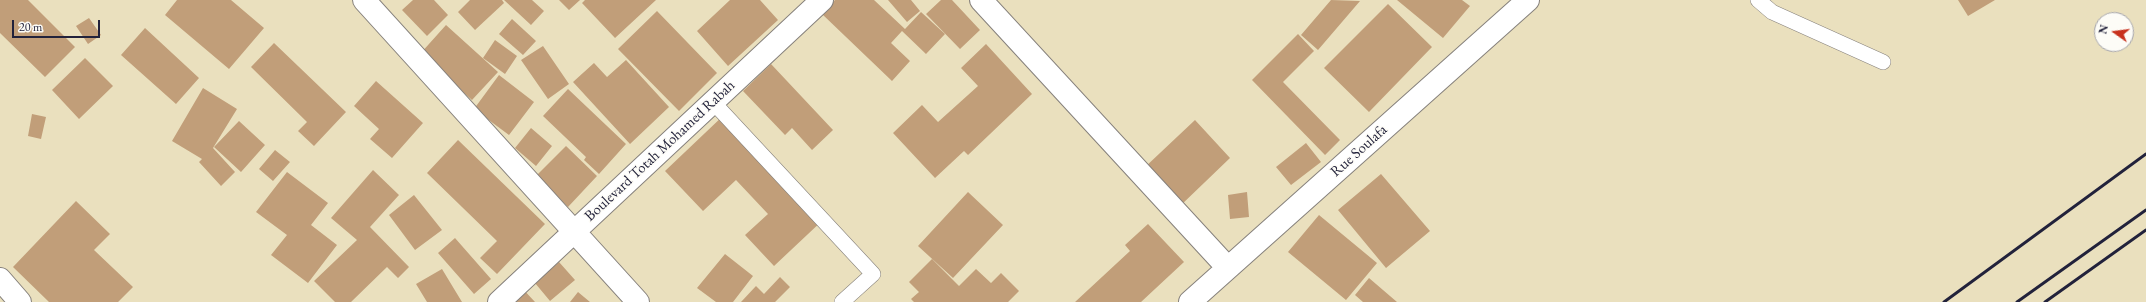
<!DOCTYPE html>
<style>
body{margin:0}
#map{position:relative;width:2146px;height:302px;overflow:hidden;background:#eae0be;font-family:"EB Garamond",serif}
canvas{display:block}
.north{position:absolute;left:2094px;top:12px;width:40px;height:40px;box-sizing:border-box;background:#fdfcf7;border:1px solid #a5a5ac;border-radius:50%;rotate:284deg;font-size:11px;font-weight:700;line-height:16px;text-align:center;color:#22223b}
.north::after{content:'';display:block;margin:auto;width:14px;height:18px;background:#c8321e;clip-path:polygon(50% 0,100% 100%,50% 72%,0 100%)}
.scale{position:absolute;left:12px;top:20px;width:88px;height:18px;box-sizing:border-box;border:2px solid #22223b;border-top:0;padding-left:5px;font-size:12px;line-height:14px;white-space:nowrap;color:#22223b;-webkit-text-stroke:3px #fdfcf7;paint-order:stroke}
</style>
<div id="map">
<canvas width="2146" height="302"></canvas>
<div class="north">N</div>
<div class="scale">20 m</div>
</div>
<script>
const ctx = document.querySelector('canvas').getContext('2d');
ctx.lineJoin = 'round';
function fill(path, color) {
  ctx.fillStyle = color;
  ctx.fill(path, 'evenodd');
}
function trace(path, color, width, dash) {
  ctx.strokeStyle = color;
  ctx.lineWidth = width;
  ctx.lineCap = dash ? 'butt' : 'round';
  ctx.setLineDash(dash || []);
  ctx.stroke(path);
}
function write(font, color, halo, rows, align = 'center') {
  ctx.font = font + ' "EB Garamond",serif';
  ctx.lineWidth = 3;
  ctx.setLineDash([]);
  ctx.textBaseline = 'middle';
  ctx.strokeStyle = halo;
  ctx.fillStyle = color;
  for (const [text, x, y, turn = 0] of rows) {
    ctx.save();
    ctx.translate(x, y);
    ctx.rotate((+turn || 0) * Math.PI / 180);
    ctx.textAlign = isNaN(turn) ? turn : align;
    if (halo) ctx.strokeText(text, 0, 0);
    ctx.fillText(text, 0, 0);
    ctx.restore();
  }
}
const building = new Path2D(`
 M 0,0 L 28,0 L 75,47 L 45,77 L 0,33 Z
 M 177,0 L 231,0 L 264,28 L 229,69 L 165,15 Z
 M 413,0 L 434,0 L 448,15 L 427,36 L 402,10 Z
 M 470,0 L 502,0 L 504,3 L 475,30 L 458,12 Z
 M 504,0 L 532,0 L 544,11 L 531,25 Z
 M 559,0 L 580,0 L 569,10 Z
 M 585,0 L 656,0 L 615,38 L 582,3 Z
 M 730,0 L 760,0 L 778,20 L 728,66 L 697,31 Z
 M 835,0 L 874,0 L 905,29 L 921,12 L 945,34 L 926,54 L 902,31 L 891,43 L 910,61 L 892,81 L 822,14 Z
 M 888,0 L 911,0 L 920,11 L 907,22 Z
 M 941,0 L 952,0 L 980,30 L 960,49 L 926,14 Z
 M 1331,0 L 1360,1 L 1318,50 L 1301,35 Z
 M 1397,0 L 1462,0 L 1470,6 L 1443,38 Z
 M 1958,0 L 1995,0 L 1968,16 Z
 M 1388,4 L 1432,47 L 1369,112 L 1324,68 Z
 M 657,11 L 717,73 L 679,111 L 618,49 Z
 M 89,18 L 101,35 L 88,44 L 76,26 Z
 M 512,19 L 536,41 L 523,55 L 499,34 Z
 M 446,25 L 498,72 L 472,100 L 420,54 Z
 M 145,28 L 199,78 L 176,104 L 121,55 Z
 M 1298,34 L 1314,51 L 1283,82 L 1340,140 L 1325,155 L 1252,80 Z
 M 495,40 L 517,56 L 505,74 L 483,58 Z
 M 274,43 L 346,112 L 314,146 L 298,131 L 307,122 L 251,67 Z
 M 986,44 L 1032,94 L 968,155 L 964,151 L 935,178 L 893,133 L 922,105 L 938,122 L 978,86 L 961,68 Z
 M 543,46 L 569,84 L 548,99 L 521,60 Z
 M 85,58 L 113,86 L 79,119 L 52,90 Z
 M 626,60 L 669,107 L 630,144 L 573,82 L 594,63 L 607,77 Z
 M 771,64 L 833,130 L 812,150 L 792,128 L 785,135 L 743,91 Z
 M 499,75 L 534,102 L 509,135 L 474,109 Z
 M 376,81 L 423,123 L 392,158 L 370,139 L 379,129 L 354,106 Z
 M 203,88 L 237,109 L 213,148 L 235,172 L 221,186 L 199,162 L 202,159 L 172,141 Z
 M 568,89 L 626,144 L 599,174 L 584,160 L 586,157 L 543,116 Z
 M 32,114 L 46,117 L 41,139 L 28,136 Z
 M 725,114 L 824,219 L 774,266 L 745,235 L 768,214 L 736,180 L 703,211 L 665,171 Z
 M 1195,120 L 1230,158 L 1179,207 L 1143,169 Z
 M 239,121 L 265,145 L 241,172 L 214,147 Z
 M 531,128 L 552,146 L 536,166 L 515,148 Z
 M 458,140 L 545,224 L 497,274 L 480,258 L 497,241 L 427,173 Z
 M 1306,143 L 1321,162 L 1291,185 L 1276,167 Z
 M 566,146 L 597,176 L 568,207 L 536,176 Z
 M 275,150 L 290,162 L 273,181 L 259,169 Z
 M 373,170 L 399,195 L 370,227 L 409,267 L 398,278 L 387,267 L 351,302 L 335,302 L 314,281 L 357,240 L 331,218 Z
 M 287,172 L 328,203 L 311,225 L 337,245 L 308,283 L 271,255 L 287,235 L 256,212 Z
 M 1381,174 L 1430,231 L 1386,268 L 1338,210 Z
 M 968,192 L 1003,225 L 953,278 L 918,246 Z
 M 1247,192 L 1249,217 L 1230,219 L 1228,195 Z
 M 414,195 L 442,230 L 415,250 L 389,215 Z
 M 76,201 L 110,234 L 94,250 L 133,287 L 118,302 L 49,302 L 13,267 Z
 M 1319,215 L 1377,263 L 1346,300 L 1288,252 Z
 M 1148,224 L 1184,262 L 1141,302 L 1075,302 L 1130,251 L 1125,245 Z
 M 455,238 L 491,279 L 474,294 L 438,253 Z
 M 725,254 L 753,276 L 733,302 L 716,302 L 697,288 Z
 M 932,259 L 959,286 L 976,269 L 991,283 L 1001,273 L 1019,291 L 1008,302 L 914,302 L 911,299 L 919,292 L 909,282 Z
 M 559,262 L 575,280 L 550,301 L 535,283 Z
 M 442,269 L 462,302 L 427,302 L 416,284 Z
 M 780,277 L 790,287 L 775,302 L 741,302 L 756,286 L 764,294 Z
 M 1369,278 L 1397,302 L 1363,302 L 1355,295 Z
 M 521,287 L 535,302 L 506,302 Z
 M 578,292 L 590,302 L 570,302 Z`);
const lane = new Path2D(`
 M 1758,0 L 1772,12 L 1883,62
 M 712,101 L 873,274 L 842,302`);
const street = new Path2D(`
 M 364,0 L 638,302
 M 981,0 L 1228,268
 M 0,279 L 20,302
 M 499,302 L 822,0
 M 1190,302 L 1528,0`);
const rail = new Path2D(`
 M 1944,302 L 2146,154
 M 2017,302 L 2146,210
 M 2045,302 L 2146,230`);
const streetNames = [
 ["Boulevard Totah Mohamed Rabah",660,151,-43],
 ["Rue Soulafa",1359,151,-42]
];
fill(building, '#c19e79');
trace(lane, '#86817c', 16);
trace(street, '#86817c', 24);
trace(lane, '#fff', 15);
trace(street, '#fff', 22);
trace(rail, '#22223b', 3);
write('15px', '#22223b', '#fdfcf7', streetNames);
</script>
